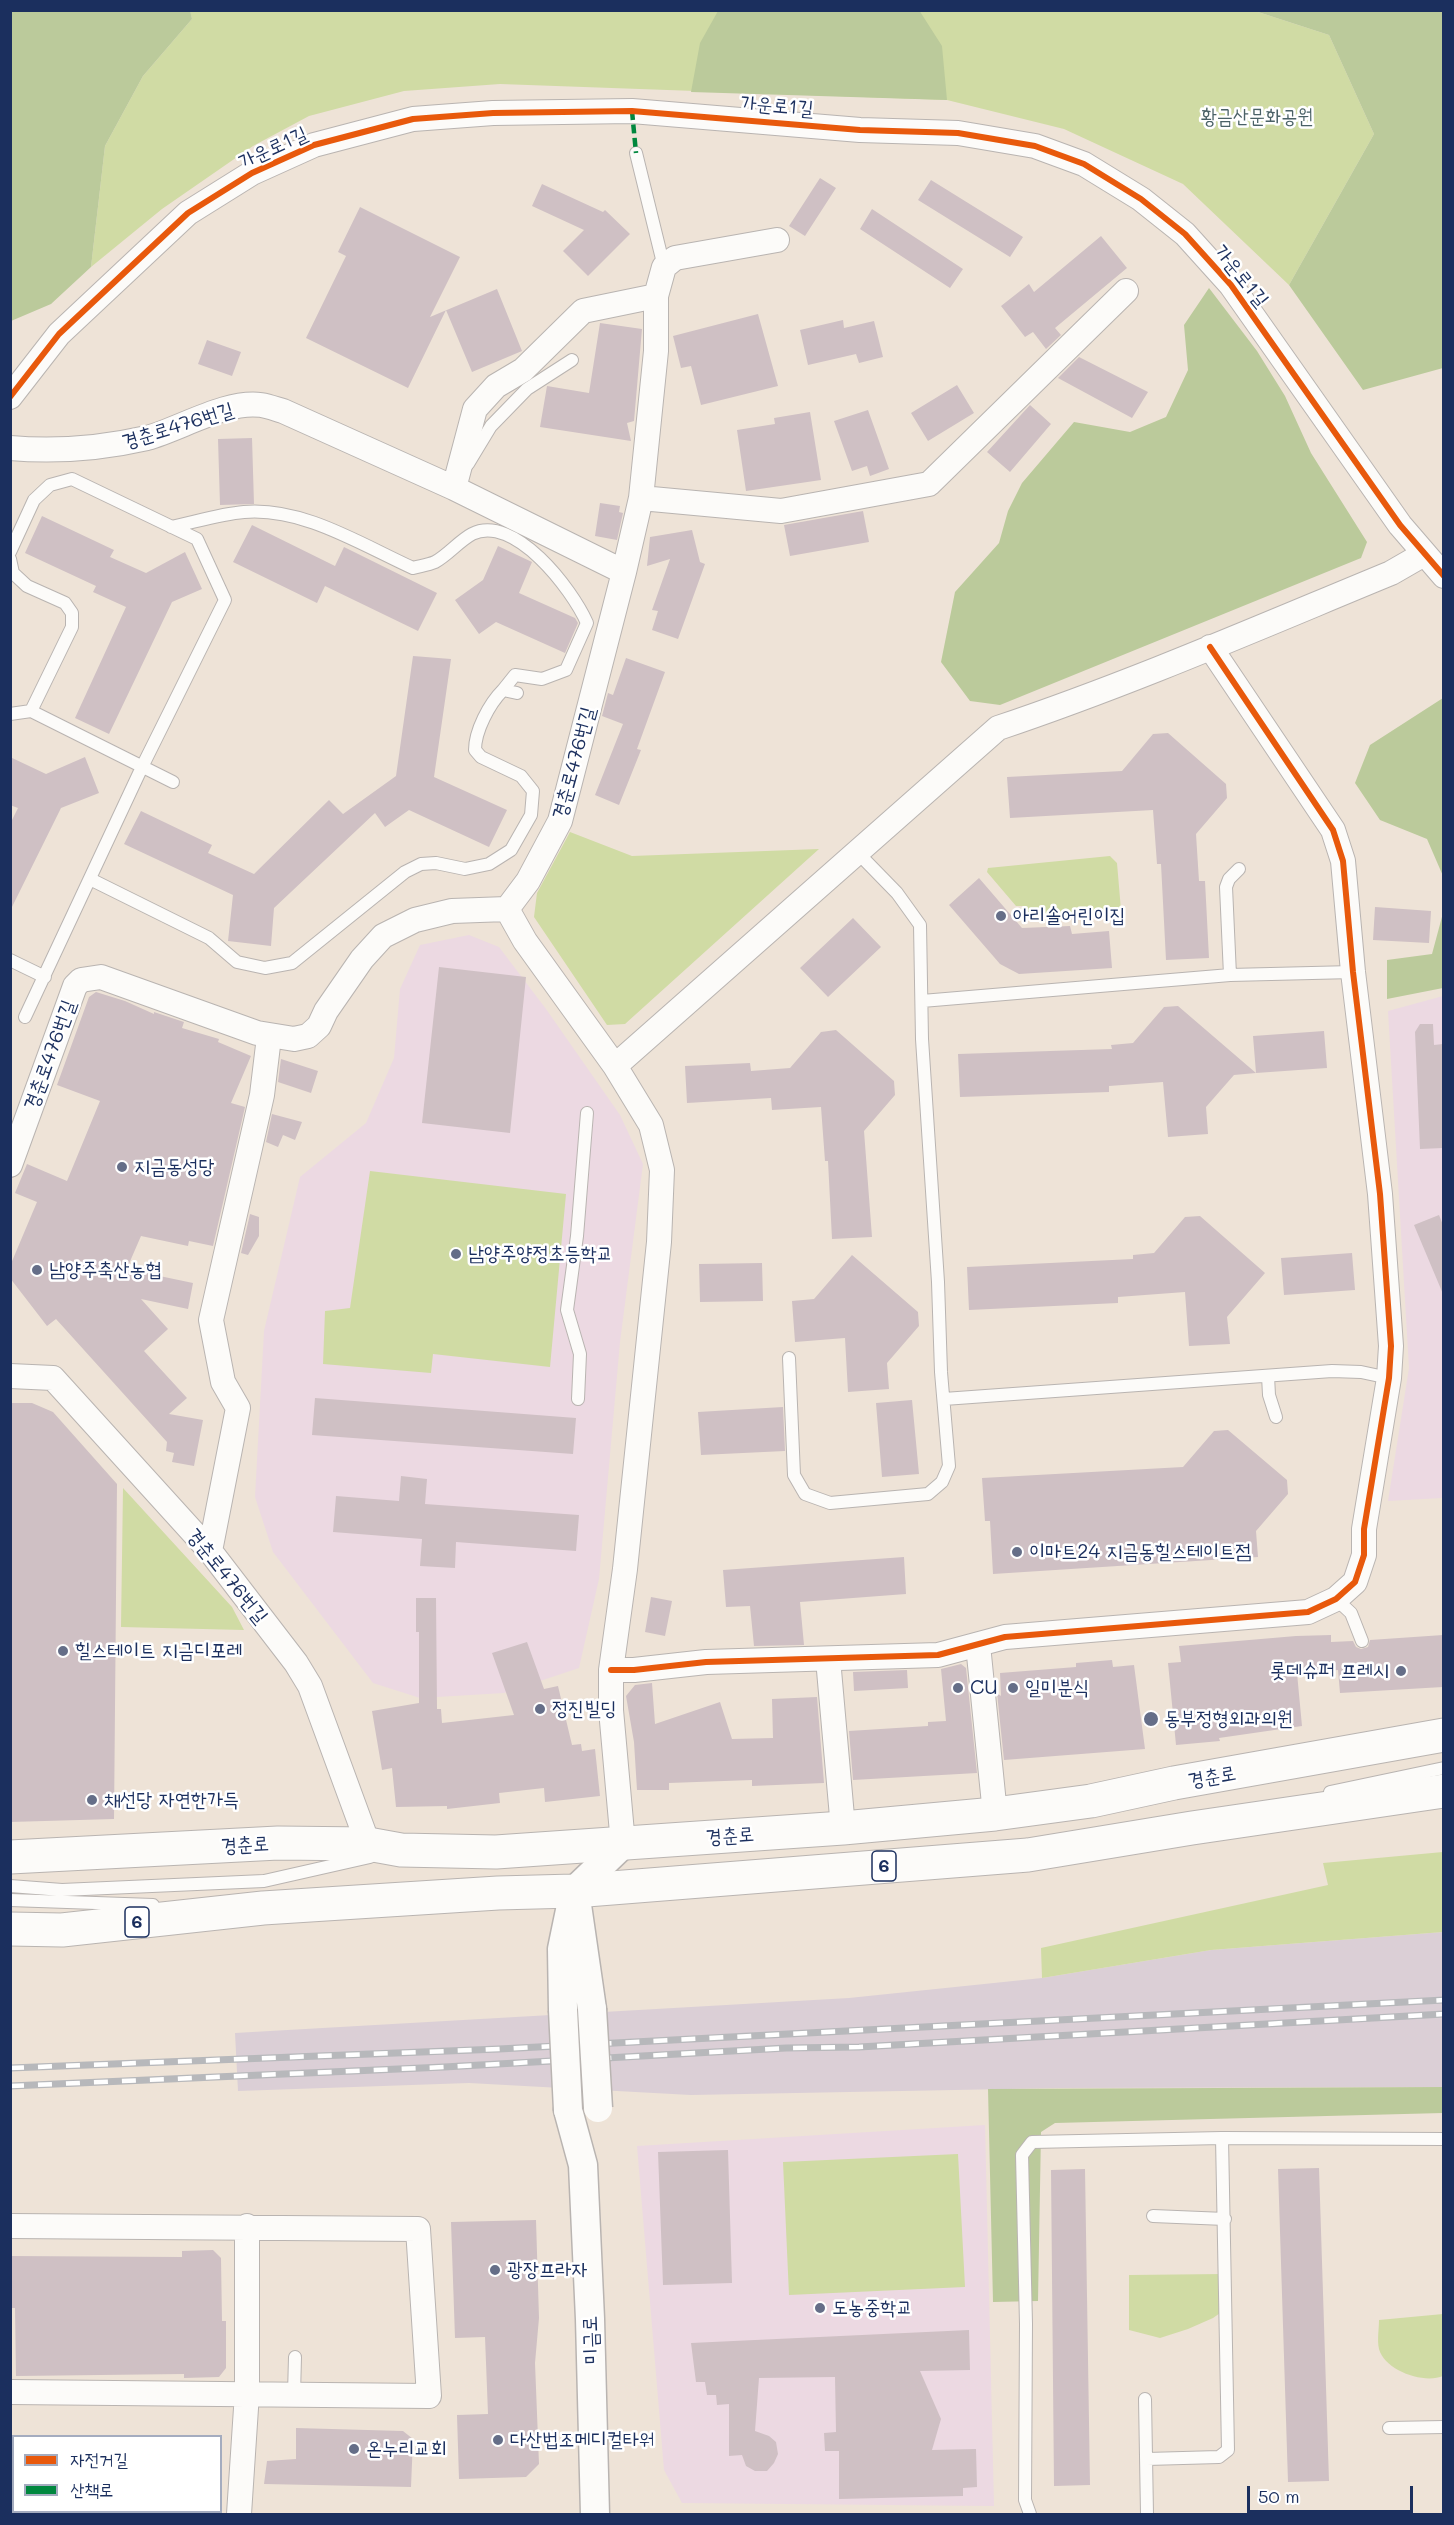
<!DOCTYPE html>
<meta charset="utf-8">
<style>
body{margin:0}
#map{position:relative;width:1454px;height:2525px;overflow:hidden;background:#eee3d7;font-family:Mali,"Poor Story",sans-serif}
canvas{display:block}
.frame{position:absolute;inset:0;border:12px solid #1b2f5e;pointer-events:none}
.legend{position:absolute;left:12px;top:2435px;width:210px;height:78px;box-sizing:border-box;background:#fff;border:2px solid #a4acbf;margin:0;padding:8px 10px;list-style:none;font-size:18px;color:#1b2f5e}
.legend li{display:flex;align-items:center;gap:12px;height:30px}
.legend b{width:30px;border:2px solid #a4acbf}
.scale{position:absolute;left:1247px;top:2486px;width:166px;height:27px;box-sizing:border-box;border:3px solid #1b2f5e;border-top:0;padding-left:8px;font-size:18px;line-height:21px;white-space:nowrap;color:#1b2f5e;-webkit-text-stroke:4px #fff;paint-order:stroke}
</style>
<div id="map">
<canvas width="1454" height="2525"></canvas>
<div class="frame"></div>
<ul class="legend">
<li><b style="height:8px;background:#e8590c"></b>자전거길</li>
<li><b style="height:8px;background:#00873e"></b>산책로</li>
</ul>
<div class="scale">50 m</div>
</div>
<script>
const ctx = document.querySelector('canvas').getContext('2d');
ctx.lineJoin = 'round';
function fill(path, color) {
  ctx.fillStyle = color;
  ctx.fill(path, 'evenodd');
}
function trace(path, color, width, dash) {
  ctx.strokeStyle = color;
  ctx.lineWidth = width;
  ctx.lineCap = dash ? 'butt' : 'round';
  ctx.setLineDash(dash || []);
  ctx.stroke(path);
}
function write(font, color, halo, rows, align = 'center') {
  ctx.font = font + ' Mali,"Poor Story",sans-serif';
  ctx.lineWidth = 5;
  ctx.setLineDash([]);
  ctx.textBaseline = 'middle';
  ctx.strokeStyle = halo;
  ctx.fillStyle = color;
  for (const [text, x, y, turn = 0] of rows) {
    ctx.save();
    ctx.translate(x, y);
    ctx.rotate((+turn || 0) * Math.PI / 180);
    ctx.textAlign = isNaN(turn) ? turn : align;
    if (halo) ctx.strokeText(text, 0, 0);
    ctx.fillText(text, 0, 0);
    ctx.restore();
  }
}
const built = new Path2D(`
 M 469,935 L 499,947 L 546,1009 L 620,1115 L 643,1164 L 620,1342 L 599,1579 L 579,1668 L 504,1693 L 420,1698 L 373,1683 L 273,1552 L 255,1497 L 264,1331 L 300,1177 L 366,1123 L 394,1058 L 400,989 L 420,945 Z
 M 1443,996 L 1443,1505 L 1442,1498 L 1388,1501 L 1409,1368 L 1388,1011 Z
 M 985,2125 L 994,2506 L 682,2503 L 664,2470 L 637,2146 Z`);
const industrial = new Path2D(`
 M 1443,1932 L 1443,2087 L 1060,2088 L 691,2095 L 469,2083 L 238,2091 L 235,2033 L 849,1998 L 1042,1978 L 1211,1950 Z`);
const green = new Path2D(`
 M 190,11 L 1255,11 L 1329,35 L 1374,134 L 1289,285 L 1183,184 L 1064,129 L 947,100 L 500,84 L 404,91 L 309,116 L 253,146 L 162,209 L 91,267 L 105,146 L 143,76 L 192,19 Z
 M 570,832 L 632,856 L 819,849 L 625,1024 L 607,1025 L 534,917 L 537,893 Z
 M 1110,856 L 1117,863 L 1121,910 L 1026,916 L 1026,906 L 1016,906 L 987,872 L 988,868 Z
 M 370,1171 L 566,1194 L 550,1367 L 433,1354 L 431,1373 L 323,1364 L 325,1311 L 350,1308 Z
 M 123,1488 L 232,1607 L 244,1630 L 121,1627 Z
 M 1443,1852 L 1443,1932 L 1211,1950 L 1042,1978 L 1041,1948 L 1328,1885 L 1323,1863 Z
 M 958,2154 L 965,2287 L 789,2295 L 783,2162 Z
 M 1224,2274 L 1223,2311 L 1213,2318 L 1188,2329 L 1160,2338 L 1129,2330 L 1129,2275 Z
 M 1443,2314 L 1443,2376 C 1424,2384 1385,2371 1379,2349 C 1377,2340 1379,2329 1379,2320 Z`);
const forest = new Path2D(`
 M 11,10 L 190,10 L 192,19 L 143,76 L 105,146 L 91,267 L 51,304 L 11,321 Z
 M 919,10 L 942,46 L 947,100 L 691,92 L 700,43 L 718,11 Z
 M 1255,11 L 1443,11 L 1443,368 L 1363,390 L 1289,285 L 1374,134 L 1329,35 Z
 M 1209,288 L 1257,351 L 1285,396 L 1311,453 L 1367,542 L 1361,558 L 1000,705 L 970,701 L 941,662 L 955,592 L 999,543 L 1008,511 L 1022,483 L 1074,422 L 1130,432 L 1166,417 L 1188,370 L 1184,325 Z
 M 1443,698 L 1443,876 L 1427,839 L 1380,820 L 1355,783 L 1370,745 Z
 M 1443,913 L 1443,988 L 1387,999 L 1387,960 L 1432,954 Z
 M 1443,2087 L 1443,2113 L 1055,2123 L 1041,2132 L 1038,2301 L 993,2302 L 988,2089 Z`);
const building = new Path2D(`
 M 820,178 L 836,188 L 805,236 L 789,226 Z
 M 931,180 L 1023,237 L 1010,257 L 918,200 Z
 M 542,184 L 603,212 L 605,210 L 630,234 L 588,276 L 563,251 L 584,230 L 532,206 Z
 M 360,207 L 460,257 L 430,317 L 497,289 L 522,351 L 472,372 L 446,310 L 408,388 L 306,338 L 346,256 L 338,252 Z
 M 872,209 L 963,269 L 950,288 L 860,229 Z
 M 1101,236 L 1127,268 L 1055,328 L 1061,335 L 1046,349 L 1033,332 L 1025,337 L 1001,306 L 1029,284 L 1034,292 Z
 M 758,314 L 778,386 L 701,405 L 691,366 L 681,368 L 673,336 Z
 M 843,320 L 844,328 L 874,321 L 883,357 L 859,363 L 856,354 L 808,365 L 800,330 Z
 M 600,323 L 642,329 L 634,421 L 627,423 L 631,441 L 540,427 L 547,386 L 589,393 Z
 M 207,340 L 241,352 L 232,376 L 198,364 Z
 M 1079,357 L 1148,392 L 1132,418 L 1058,378 Z
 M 957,385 L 974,413 L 928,441 L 911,413 Z
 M 1030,405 L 1051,424 L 1010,472 L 987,452 Z
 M 868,410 L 889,469 L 870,476 L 867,466 L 852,471 L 834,421 Z
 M 810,412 L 821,480 L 746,491 L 737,430 L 775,424 L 774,418 Z
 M 252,438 L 254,504 L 220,505 L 218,439 Z
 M 600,503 L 620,506 L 619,512 L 623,513 L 617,540 L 595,536 Z
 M 863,511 L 869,542 L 790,556 L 784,525 Z
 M 42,516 L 114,550 L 110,557 L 146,573 L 185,552 L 202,589 L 172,602 L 109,734 L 75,718 L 126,607 L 93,592 L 96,586 L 25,553 Z
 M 252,525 L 335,566 L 344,547 L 437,593 L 418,631 L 325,586 L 317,603 L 233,562 Z
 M 692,530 L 700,562 L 705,564 L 678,639 L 652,630 L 658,611 L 652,610 L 670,559 L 647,566 L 650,537 Z
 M 498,546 L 532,562 L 519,593 L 575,618 L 578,623 L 565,653 L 496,622 L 479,634 L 455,600 L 483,580 Z
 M 413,656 L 451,659 L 434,777 L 507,810 L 489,847 L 409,810 L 385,827 L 375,813 L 274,908 L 271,946 L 228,941 L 233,895 L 124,844 L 141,811 L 212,845 L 208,853 L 254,874 L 329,800 L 343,814 L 396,776 Z
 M 626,658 L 665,672 L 637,749 L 641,750 L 619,805 L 595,795 L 623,724 L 602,716 L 608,693 L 613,695 Z
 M 1168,733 L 1226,784 L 1227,798 L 1196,834 L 1199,881 L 1205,881 L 1209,958 L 1166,960 L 1161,864 L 1157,864 L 1153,810 L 1010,818 L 1007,777 L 1122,771 L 1153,734 Z
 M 10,757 L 46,774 L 85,757 L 99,793 L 61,808 L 10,911 L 10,824 L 18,808 L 10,805 Z
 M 979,878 L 1022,928 L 1070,926 L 1072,934 L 1109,931 L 1112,968 L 1019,974 L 1000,964 L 949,905 Z
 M 1375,907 L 1431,911 L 1429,943 L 1373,940 Z
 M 853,918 L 881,947 L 828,997 L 800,968 Z
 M 439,967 L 526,977 L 510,1133 L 422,1123 Z
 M 96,992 L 125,1001 L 154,1014 L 154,1012 L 184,1022 L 182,1028 L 219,1039 L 218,1042 L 251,1056 L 231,1103 L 245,1107 L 213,1246 L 189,1241 L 188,1246 L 141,1236 L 128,1266 L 150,1274 L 193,1283 L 188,1309 L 141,1299 L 168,1329 L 144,1351 L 187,1398 L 169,1414 L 203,1420 L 194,1466 L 172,1462 L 174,1453 L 166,1451 L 167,1442 L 56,1319 L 47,1326 L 10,1278 L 10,1266 L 37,1202 L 15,1193 L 27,1164 L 67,1181 L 100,1101 L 57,1085 L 89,997 Z
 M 1178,1006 L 1256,1073 L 1234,1075 L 1206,1107 L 1208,1134 L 1168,1137 L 1163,1082 L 1109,1086 L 1109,1092 L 960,1097 L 958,1054 L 1112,1049 L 1111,1045 L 1133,1043 L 1164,1007 Z
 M 1420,1024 L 1433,1024 L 1434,1045 L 1443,1044 L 1443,1148 L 1420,1149 L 1415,1032 Z
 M 836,1030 L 894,1081 L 895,1095 L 864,1131 L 872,1237 L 832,1239 L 828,1161 L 825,1161 L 821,1107 L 772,1110 L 771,1098 L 687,1103 L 685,1066 L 750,1063 L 751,1071 L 790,1068 L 821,1032 Z
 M 1324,1031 L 1327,1068 L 1256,1073 L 1253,1036 Z
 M 281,1059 L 318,1071 L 311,1093 L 278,1082 Z
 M 272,1114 L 302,1122 L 295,1140 L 283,1135 L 278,1147 L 266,1142 Z
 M 250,1214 L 259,1217 L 259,1236 L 248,1255 L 241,1253 Z
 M 1439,1215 L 1443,1225 L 1443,1294 L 1414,1225 Z
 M 1200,1216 L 1265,1273 L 1227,1317 L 1230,1344 L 1189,1346 L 1185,1292 L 1118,1297 L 1118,1303 L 969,1310 L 967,1267 L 1133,1259 L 1133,1255 L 1154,1253 L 1185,1217 Z
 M 1352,1253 L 1355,1290 L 1284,1295 L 1281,1258 Z
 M 852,1255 L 918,1312 L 919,1326 L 887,1363 L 889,1389 L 848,1392 L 845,1338 L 795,1342 L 792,1301 L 814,1299 Z
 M 762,1263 L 763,1301 L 700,1302 L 699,1264 Z
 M 315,1398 L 576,1418 L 573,1454 L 312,1435 Z
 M 912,1400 L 919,1474 L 882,1477 L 876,1403 Z
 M 10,1403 L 32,1403 L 53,1412 L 117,1484 L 114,1819 L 10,1822 Z
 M 783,1407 L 785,1451 L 701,1455 L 698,1412 Z
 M 1228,1430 L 1287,1480 L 1288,1494 L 1256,1531 L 1258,1557 L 993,1574 L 990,1521 L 985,1521 L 982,1478 L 1183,1467 L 1214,1431 Z
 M 401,1476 L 427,1479 L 425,1504 L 579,1515 L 576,1551 L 456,1542 L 455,1568 L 420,1566 L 422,1539 L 333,1532 L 336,1496 L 399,1501 Z
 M 904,1557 L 906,1594 L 800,1602 L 804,1645 L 754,1646 L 750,1606 L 726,1607 L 723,1570 Z
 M 651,1597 L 672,1601 L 665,1636 L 645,1632 Z
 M 416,1598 L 436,1598 L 437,1709 L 441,1709 L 442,1723 L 514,1715 L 492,1653 L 527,1642 L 544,1689 L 558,1686 L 572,1745 L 581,1744 L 582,1751 L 595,1749 L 600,1796 L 545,1802 L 544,1788 L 499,1793 L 500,1803 L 447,1809 L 447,1806 L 396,1807 L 392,1768 L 382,1770 L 372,1711 L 419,1703 L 419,1632 L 416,1632 Z
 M 1331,1635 L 1331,1642 L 1353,1641 L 1356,1647 L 1361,1649 L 1368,1647 L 1370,1640 L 1443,1635 L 1443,1687 L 1340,1693 L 1338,1670 L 1297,1673 L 1302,1726 L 1219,1738 L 1220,1741 L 1176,1745 L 1168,1663 L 1181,1662 L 1179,1646 L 1296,1636 Z
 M 1112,1660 L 1113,1667 L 1134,1665 L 1145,1749 L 1004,1760 L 997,1693 L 1001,1696 L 1000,1673 L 1076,1667 L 1076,1663 Z
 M 961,1664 L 966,1668 L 977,1773 L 853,1780 L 849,1731 L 928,1726 L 928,1722 L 946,1721 L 941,1669 Z
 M 907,1670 L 908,1688 L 854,1691 L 853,1672 Z
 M 652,1683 L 655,1724 L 720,1702 L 732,1739 L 773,1738 L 772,1699 L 817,1697 L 824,1783 L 752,1786 L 752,1780 L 669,1783 L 669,1790 L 637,1790 L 634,1742 L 626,1696 L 635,1685 Z
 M 728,2150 L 732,2283 L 663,2285 L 658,2152 Z
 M 1319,2168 L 1329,2481 L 1288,2482 L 1278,2169 Z
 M 1085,2169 L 1090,2485 L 1054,2486 L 1051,2170 Z
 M 536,2220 L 539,2318 L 535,2363 L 539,2464 L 526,2477 L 459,2479 L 457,2415 L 488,2414 L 485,2337 L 455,2338 L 451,2222 Z
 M 213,2250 L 221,2258 L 222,2321 L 226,2321 L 226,2368 L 219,2377 L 184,2378 L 184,2374 L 16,2376 L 15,2308 L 10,2308 L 10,2256 L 182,2257 L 182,2251 Z
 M 969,2330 L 970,2370 L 920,2371 L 941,2419 L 932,2450 L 976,2449 L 977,2487 L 963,2488 L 963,2496 L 839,2499 L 839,2451 L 825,2451 L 824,2433 L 836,2432 L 835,2377 L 759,2378 L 755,2431 L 769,2436 L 776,2442 L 778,2454 L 774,2463 L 767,2471 L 755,2471 L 746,2466 L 742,2455 L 729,2456 L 729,2404 L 717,2405 L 716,2395 L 707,2395 L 705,2382 L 696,2382 L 691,2343 Z
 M 296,2428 L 403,2431 L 413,2439 L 411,2487 L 264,2484 L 267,2461 L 296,2459 Z`);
const service = new Path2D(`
 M 636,153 L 664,267
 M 468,464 L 491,426 L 527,389 L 572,360
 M 171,527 C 195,522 220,514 244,512 C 303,507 360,544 413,568 C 420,566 428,565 435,562 C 448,555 459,541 472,534 C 514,513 572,589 587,623 L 566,670 L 542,679 L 515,675 L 503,690
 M 10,552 L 34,500 L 50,485 L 72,479 L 197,539 L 225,600 L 142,767 L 25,1017
 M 10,559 L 13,573 L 27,586 L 65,603 L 72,613 L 72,627 L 31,711
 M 10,714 L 31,711 L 173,782
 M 90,879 L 209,938 L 237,962 L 265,968 L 292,963 L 405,872 L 421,864 L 436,863 L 465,869 L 489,864 L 511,850 L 531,815 L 533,791 L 521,776 L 481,757 L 475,750 C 475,731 489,704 503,690 L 517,693
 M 10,960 L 45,977
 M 1230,975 L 1226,887 L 1229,879 L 1239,869
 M 922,1001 L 1230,975 L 1353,972
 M 789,1358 L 794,1475 L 805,1494 L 830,1503 L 928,1494 L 942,1482 L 949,1466 L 941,1372 L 938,1282 L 922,1039 L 920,925 L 897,893 L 858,853
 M 1268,1376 L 1269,1395 L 1276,1417
 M 578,1399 L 580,1354 L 567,1310 L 577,1236 L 587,1113
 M 944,1399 L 1332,1371 L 1361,1372 L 1389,1378
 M 1336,1599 L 1351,1613 L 1362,1641
 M 1330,1792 L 1444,1768
 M 10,1886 L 62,1890 L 264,1881 L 370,1857
 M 10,1900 L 153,1905
 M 1153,2216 L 1225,2219
 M 294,2394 L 295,2357
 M 1145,2399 L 1147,2514
 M 1389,2428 L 1444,2427
 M 1147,2459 L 1219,2457 L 1228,2450 L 1222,2138
 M 1030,2514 L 1025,2500 L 1026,2324 L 1022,2155 L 1032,2142 L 1222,2138 L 1444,2139`);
const minor = new Path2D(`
 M 10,397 L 59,334 L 188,213 L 252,173 L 314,145 L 413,119 L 493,113 L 632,111 L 860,130 L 958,133 L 1035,146 L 1084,164 L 1141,199 L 1185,234 L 1231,285 L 1400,525 L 1444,576
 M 10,448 C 56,452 103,448 147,438 C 180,429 227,400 261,405 C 268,406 276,409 283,411 L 454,488 L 624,572 L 560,821 L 528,881 L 507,909 L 452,911 L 415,920 L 383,936 L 362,959 L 326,1011 L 319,1026 L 308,1036 L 294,1039 L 257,1033 L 101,977 L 81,980 L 75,986 L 10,1165
 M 454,488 L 475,409 L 496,386 L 523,370 L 583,311 L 656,296
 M 641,498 L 656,351 L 656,296 L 664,267 L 675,258 L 777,240
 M 624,572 L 641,498 L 781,511 L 929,484 L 1126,291
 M 507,909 L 525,941 L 615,1066 L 651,1125 L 662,1170 L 659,1242 L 625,1569 L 611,1670 L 611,1710 L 623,1844
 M 615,1066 L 998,728 C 1132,683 1260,627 1391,573 L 1424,554
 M 10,1376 L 53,1378 L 210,1551 L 296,1663 L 310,1686 L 368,1844
 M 210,1551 L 238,1408 L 223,1382 L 211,1320 L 262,1095 L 269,1037
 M 978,1645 L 995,1814
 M 828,1659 L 843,1828
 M 611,1670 L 634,1670 L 706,1662 L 938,1655 L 1005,1637 L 1308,1612 L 1336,1599 L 1355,1582 L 1364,1555 L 1364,1529 L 1389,1378 L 1391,1346 L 1380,1194 L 1353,972 L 1343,861 L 1333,830 L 1210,647
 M 10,2226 L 418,2229 L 429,2396 L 10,2392
 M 239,2514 L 247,2393 L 247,2226`);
const tertiary = new Path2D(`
 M 577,1905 L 592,2009
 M 563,2010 L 562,1949 L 574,1891 L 623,1844
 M 568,2110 L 583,2165 L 590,2319 L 595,2514`);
const primary = new Path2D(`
 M 10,1857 L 278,1843 L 368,1844 L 401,1850 L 496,1852 L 843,1828 L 995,1814 L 1091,1801 L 1174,1783 L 1444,1735
 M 10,1929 L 62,1930 L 263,1908 L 498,1893 L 574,1891 L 1028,1855 L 1192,1828 L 1444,1791`);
const rail = new Path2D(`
 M 10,2068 L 499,2049 L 1444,2000
 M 10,2086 L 444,2067 L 786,2048 L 859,2047 L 1444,2014`);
const tertiaryBridge = new Path2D(`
 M 592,2009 L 598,2108
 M 563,2010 L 568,2110`);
const quiet = new Path2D(`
 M 632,111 L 636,153`);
const cycleway = new Path2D(`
 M 10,397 L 59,334 L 188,213 L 252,173 L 314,145 L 413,119 L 493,113 L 632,111 L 860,130 L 958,133 L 1035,146 L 1084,164 L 1141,199 L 1185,234 L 1231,285 L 1400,525 L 1444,576
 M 611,1670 L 634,1670 L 706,1662 L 938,1655 L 1005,1637 L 1308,1612 L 1336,1599 L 1355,1582 L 1364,1555 L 1364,1529 L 1389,1378 L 1391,1346 L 1380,1194 L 1353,972 L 1343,861 L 1333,830 L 1210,647`);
const markers = [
 [1001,916,6,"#656e88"],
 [122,1167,6,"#656e88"],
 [456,1254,6,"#656e88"],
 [37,1270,6,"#656e88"],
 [1017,1552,6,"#656e88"],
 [63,1651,6,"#656e88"],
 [1401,1671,6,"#656e88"],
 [958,1688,6,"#656e88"],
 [1013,1688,6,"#656e88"],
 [540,1709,6,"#656e88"],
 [1151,1719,8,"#656e88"],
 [92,1800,6,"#656e88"],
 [495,2270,6,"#656e88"],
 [820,2308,6,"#656e88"],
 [498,2440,6,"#656e88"],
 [354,2449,6,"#656e88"]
];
const shields = [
 [884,1866,24],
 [137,1922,24]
];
const shieldNames = [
 ["6",884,1866],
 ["6",137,1922]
];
const streetNames = [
 ["가운로1길",777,106,5],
 ["가운로1길",273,148,-25],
 ["가운로1길",1241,276,51],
 ["경춘로476번길",178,426,-17],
 ["경춘로476번길",574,763,-75],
 ["경춘로476번길",50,1055,-70],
 ["경춘로476번길",227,1576,51],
 ["경춘로",1212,1777,-10],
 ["경춘로",730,1836,-4],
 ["경춘로",245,1845,-3],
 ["미금로",591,2340,-92]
];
const parkNames = [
 ["황금산문화공원",1257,117]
];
const poiNames = [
 ["아리솔어린이집",1013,916],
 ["지금동성당",134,1167],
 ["남양주양정초등학교",468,1254],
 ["남양주축산농협",49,1270],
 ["이마트24 지금동힐스테이트점",1029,1552],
 ["힐스테이트 지금디포레",75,1651],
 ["롯데슈퍼 프레시",1389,1671,"right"],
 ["CU",970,1688],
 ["일미분식",1025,1688],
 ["정진빌딩",552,1709],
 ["동부정형외과의원",1164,1719],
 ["채선당 자연한가득",104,1800],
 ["광장프라자",507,2270],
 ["도농중학교",832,2308],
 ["다산법조메디컬타워",510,2440],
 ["온누리교회",366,2449]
];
fill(built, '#ecd9e2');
fill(industrial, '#dbcfd6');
fill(green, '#d0dba4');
fill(forest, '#bbca9b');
fill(building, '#cfc0c4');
trace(service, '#b9b4b1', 14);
trace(minor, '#b9b4b1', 26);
trace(tertiary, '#b9b4b1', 31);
trace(primary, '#b9b4b1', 35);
trace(service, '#fcfbf9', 12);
trace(minor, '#fcfbf9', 24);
trace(tertiary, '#fcfbf9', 28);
trace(primary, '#fcfbf9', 33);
trace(rail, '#b7b8bb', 7);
trace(rail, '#fff', 4.5, [14]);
trace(tertiaryBridge, '#b9b4b1', 31, []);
trace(tertiaryBridge, '#fcfbf9', 28);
trace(quiet, '#00873e', 4.5, [9, 4.5]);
trace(cycleway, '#e8590c', 6);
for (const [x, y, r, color] of markers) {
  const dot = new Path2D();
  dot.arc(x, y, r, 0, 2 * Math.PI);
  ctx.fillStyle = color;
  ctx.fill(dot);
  trace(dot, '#fff', 2);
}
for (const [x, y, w] of shields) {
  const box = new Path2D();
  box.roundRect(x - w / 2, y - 15, w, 30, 4.5);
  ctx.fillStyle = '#fff';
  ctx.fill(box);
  trace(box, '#1b2f5e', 1.5);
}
write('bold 18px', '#1b2f5e', null, shieldNames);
write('20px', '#1b2f5e', '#fff', streetNames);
write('20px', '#4a6166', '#fff', parkNames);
write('20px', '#1b2f5e', '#fff', poiNames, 'left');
</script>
